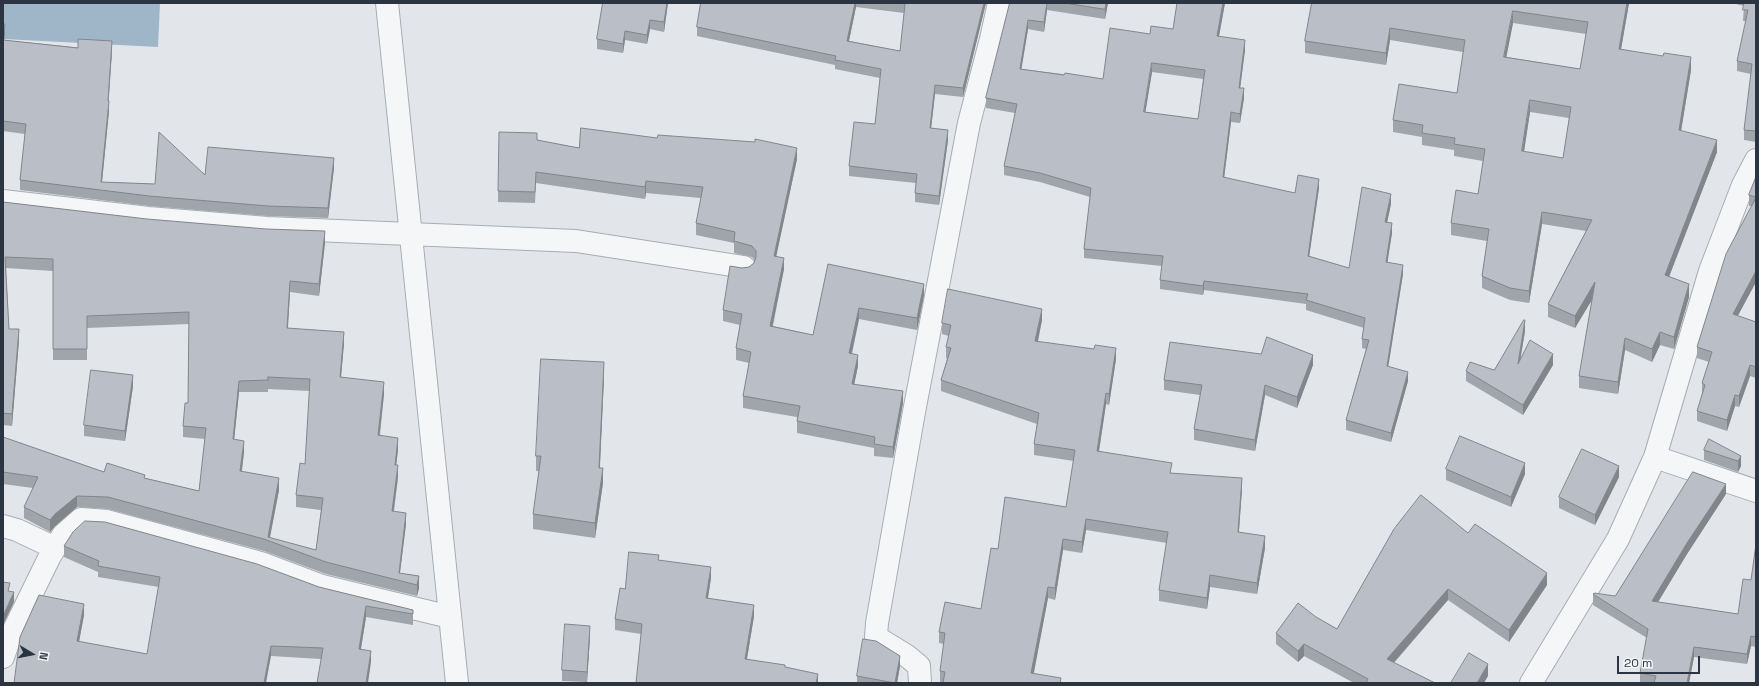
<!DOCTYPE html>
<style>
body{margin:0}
#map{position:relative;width:1759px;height:686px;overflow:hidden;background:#e2e6ea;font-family:"Space Grotesk",sans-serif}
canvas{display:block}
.frame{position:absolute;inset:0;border:4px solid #2b3542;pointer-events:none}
.north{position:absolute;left:12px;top:634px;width:40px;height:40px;-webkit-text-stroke:3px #f2f5f7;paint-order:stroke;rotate:100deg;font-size:11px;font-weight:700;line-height:16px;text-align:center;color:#2b3542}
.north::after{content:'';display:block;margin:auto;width:14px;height:18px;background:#2b3542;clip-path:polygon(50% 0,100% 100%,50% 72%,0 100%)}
.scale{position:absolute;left:1617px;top:656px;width:83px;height:18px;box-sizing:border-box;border:2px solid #2b3542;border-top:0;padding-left:5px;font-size:12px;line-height:14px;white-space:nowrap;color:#2b3542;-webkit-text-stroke:3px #f2f5f7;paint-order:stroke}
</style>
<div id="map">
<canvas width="1759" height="686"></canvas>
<div class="frame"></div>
<div class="north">N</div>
<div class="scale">20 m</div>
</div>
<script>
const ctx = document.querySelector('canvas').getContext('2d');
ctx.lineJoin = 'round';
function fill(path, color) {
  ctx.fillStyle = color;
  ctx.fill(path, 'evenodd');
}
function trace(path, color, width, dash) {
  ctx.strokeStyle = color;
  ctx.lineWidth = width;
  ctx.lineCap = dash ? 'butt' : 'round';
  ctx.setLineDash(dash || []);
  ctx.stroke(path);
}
const water = new Path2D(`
 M 3,3 L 160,3 L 158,47 L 3,39 Z`);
const minor = new Path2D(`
 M 387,3 L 457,683
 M 3,201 L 148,218 L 267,228 L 576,241 L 744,267
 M 1655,457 L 1756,491
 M 3,526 L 17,530 L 55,548
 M 3,657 L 9,640 L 50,556 L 63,535 L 81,519 L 107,521 L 159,535 L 261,563 L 322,586 L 450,617
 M 920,683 L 919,666 L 907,656 L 876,637 L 877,623 L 914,412 L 969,123 L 991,39 L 999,3
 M 1531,683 L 1618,539 L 1655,457 L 1710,271 L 1743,185 L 1756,160`);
const wall = new Path2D(`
 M 603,3 L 668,3 L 664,32 L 650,29 L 647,44 L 625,40 L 623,53 L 597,49 L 597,39 Z
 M 701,3 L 986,3 L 963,97 L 935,94 L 931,128 L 948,140 L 939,205 L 915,202 L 915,193 L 916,183 L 849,176 L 849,166 L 875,124 L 880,78 L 835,69 L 835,65 L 697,36 L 697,27 ZM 856,7 L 904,13 L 900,51 L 849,41 Z
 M 1010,3 L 1108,3 L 1105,19 L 1047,10 L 1044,32 L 1028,29 L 1021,69 L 1103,79 L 1150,34 L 1173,29 L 1177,3 L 1225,3 L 1219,37 L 1245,50 L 1240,88 L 1244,98 L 1240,123 L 1231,122 L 1224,178 L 1295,193 L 1319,188 L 1309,256 L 1349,268 L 1391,204 L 1387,222 L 1392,233 L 1387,262 L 1403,274 L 1388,366 L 1408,381 L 1391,442 L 1346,430 L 1346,420 L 1366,349 L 1362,348 L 1362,339 L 1364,328 L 1306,310 L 1306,304 L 1204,290 L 1203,295 L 1160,289 L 1160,280 L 1162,266 L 1084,258 L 1084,249 L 1090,197 L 1040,182 L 1004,175 L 1004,166 L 1015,113 L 986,108 L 986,98 ZM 1152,72 L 1203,79 L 1198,119 L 1145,112 Z
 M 1312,3 L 1629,3 L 1621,49 L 1691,70 L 1681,131 L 1717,152 L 1669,277 L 1689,297 L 1674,349 L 1660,345 L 1652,362 L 1625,350 L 1618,394 L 1579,388 L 1579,376 L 1592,299 L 1575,328 L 1548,317 L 1548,304 L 1586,231 L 1542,224 L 1529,303 L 1510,300 L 1482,288 L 1482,276 L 1487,241 L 1451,235 L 1451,223 L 1478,194 L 1483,161 L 1454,156 L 1454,150 L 1422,145 L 1422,137 L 1393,132 L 1393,120 L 1457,93 L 1463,52 L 1390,40 L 1386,65 L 1305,53 L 1305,41 ZM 1513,23 L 1586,34 L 1580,69 L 1506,57 ZM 1530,112 L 1569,118 L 1563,158 L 1524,152 Z
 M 1732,3 L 1756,3 L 1756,142 L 1744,140 L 1744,130 L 1751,74 L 1737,71 L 1737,61 L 1746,21 L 1743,21 L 1744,6 Z
 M 3,24 L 5,34 L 4,40 L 112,51 L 108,101 L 109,111 L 102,182 L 155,184 L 205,175 L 334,168 L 328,218 L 268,216 L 149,206 L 20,190 L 20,180 L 25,134 L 3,131 Z
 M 537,140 L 579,148 L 797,159 L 776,256 L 784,269 L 773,326 L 813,335 L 828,264 L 924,295 L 917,330 L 859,319 L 852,354 L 858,366 L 854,384 L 903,403 L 893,458 L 874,456 L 874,448 L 797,433 L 797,417 L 743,408 L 743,396 L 749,363 L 736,360 L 736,348 L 740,325 L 723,321 L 723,310 L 742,268 L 749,267 L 754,263 L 755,261 L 752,257 L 734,253 L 734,243 L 696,235 L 696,223 L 701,198 L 646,193 L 645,199 L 536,183 L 535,203 L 498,202 L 498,191 Z
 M 1756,177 L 1756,282 L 1737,316 L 1756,322 L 1756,378 L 1750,376 L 1739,407 L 1735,406 L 1727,431 L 1697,421 L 1697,411 L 1702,394 L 1702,383 L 1709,362 L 1697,358 L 1697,347 L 1752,206 L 1749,206 L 1749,195 Z
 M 3,202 L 325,243 L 319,296 L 290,292 L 288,328 L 344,343 L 341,377 L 384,394 L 380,435 L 398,450 L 396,465 L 398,477 L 394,511 L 406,524 L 400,573 L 419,576 L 419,588 L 417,596 L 326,574 L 264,551 L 108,509 L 77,507 L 55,526 L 50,532 L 24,518 L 24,507 L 33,488 L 3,484 L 3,437 L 104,472 L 145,478 L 199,491 L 205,439 L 183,437 L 183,426 L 188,403 L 189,324 L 87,328 L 87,360 L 53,360 L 53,271 L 6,268 L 9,329 L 19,340 L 12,426 L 3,425 ZM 268,389 L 310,391 L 305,464 L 296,495 L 296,507 L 321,510 L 316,550 L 270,538 L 279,490 L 242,471 L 244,452 L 234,440 L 239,392 L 268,392 Z
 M 1042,320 L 1038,342 L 1116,359 L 1109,405 L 1106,404 L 1099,452 L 1172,473 L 1242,489 L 1239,532 L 1265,548 L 1257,594 L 1210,587 L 1207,609 L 1159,601 L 1159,590 L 1167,543 L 1086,530 L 1082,553 L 1063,550 L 1055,600 L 1048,598 L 1033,674 L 1061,683 L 940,683 L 940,671 L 944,644 L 939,643 L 939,632 L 981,609 L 998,549 L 1066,507 L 1074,461 L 1034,455 L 1034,444 L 1037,424 L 941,391 L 941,380 L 947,359 L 946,358 L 946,347 L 949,336 L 942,334 L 942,323 Z
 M 1525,331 L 1520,359 L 1553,365 L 1523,415 L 1466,381 L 1466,371 L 1494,370 Z
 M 1313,365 L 1297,408 L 1265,395 L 1255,451 L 1194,440 L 1194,429 L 1200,395 L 1164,390 L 1164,380 Z
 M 604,377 L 600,468 L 603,483 L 595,538 L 533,529 L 533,514 L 539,471 L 536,471 L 536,456 Z
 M 133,386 L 125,441 L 84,436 L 84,425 Z
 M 1704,450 L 1741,456 L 1741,466 L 1738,472 L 1704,460 Z
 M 1446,469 L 1525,474 L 1511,507 L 1446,480 Z
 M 1619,477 L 1595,525 L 1559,508 L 1559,497 Z
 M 1726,494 L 1687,554 L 1658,602 L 1738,614 L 1751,580 L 1756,544 L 1756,647 L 1751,646 L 1747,664 L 1694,657 L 1689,683 L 1640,683 L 1640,673 L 1647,638 L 1593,605 L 1593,594 L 1615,596 Z
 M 1468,533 L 1547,585 L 1509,642 L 1448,600 L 1394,663 L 1435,683 L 1354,683 L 1304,656 L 1298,662 L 1276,644 L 1276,633 L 1316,617 L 1337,629 Z
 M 64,546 L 319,587 L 413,610 L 413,625 L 366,617 L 361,649 L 371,662 L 271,656 L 14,683 L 84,615 L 79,642 L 147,654 L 159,587 L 98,577 L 98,572 L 64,557 Z
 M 659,560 L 711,578 L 708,598 L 754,616 L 747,659 L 785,667 L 818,683 L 641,634 L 615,630 L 615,619 L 625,589 Z
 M 590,636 L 587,682 L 562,681 L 562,670 Z
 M 900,666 L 897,683 L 857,683 L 857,676 Z`);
const shadedWall = new Path2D(`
 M 667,3 L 668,3 L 664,32 L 664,22 Z
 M 855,3 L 856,3 L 856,7 L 847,50 L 847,41 Z
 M 984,3 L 986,3 L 963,97 L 963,88 Z
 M 1047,3 L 1047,10 L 1044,32 L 1044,22 Z
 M 1106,3 L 1108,3 L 1105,19 L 1105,9 Z
 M 1223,3 L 1225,3 L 1217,46 L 1217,36 Z
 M 1627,3 L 1629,3 L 1619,61 L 1619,49 Z
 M 1513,11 L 1513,23 L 1504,69 L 1504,57 Z
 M 650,20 L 650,29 L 647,44 L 647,35 Z
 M 1028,20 L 1028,29 L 1020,78 L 1020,69 Z
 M 5,24 L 5,34 L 3,50 L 3,40 Z
 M 1390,28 L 1390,40 L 1386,65 L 1386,53 Z
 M 625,31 L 625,40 L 623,53 L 623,44 Z
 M 1245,40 L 1245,50 L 1239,97 L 1239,88 Z
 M 112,41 L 112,51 L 108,111 L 108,101 Z
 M 1691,57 L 1691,70 L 1679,143 L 1679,130 Z
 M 1152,63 L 1152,72 L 1144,121 L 1144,112 Z
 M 935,85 L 935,94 L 930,138 L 930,128 Z
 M 1244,88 L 1244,98 L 1240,123 L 1240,114 Z
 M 1530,100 L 1530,112 L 1522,164 L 1522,151 Z
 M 109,101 L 109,111 L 101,192 L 101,182 Z
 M 1231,112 L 1231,122 L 1223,187 L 1223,177 Z
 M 948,130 L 948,140 L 939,205 L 939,196 Z
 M 1717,140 L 1717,152 L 1665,287 L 1665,275 Z
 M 797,148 L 797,159 L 774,267 L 774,256 Z
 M 334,158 L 334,168 L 328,218 L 328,208 Z
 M 1319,179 L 1319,188 L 1308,265 L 1308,256 Z
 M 646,181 L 646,193 L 645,199 L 645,187 Z
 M 1391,194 L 1391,204 L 1385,232 L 1385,222 Z
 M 1542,212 L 1542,224 L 1529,303 L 1529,291 Z
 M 1392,223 L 1392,233 L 1386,272 L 1386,262 Z
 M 325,231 L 325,243 L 319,296 L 319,284 Z
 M 784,258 L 784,269 L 770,337 L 770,326 Z
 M 1403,265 L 1403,274 L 1387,375 L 1387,366 Z
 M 1756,271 L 1756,282 L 1733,325 L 1733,314 Z
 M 290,281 L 290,292 L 287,339 L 287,328 Z
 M 1204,281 L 1204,290 L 1203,295 L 1203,286 Z
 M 1595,282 L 1595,295 L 1575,328 L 1575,316 Z
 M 924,284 L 924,295 L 917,330 L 917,318 Z
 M 1689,284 L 1689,297 L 1674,349 L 1674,337 Z
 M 859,308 L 859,319 L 849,365 L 849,353 Z
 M 1042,309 L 1042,320 L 1035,353 L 1035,341 Z
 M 1525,320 L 1525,331 L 1518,374 L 1518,364 Z
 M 19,329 L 19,340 L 12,426 L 12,414 Z
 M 344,332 L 344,343 L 340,389 L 340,377 Z
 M 1660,332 L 1660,345 L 1652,362 L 1652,349 Z
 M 1625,338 L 1625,350 L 1618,394 L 1618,382 Z
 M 1116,348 L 1116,359 L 1109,405 L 1109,394 Z
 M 1553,354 L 1553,365 L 1523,415 L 1523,405 Z
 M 858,355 L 858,366 L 852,395 L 852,384 Z
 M 1313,355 L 1313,365 L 1297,408 L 1297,397 Z
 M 604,362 L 604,377 L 599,483 L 599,468 Z
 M 1750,365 L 1750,376 L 1739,407 L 1739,396 Z
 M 1408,372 L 1408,381 L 1391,442 L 1391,433 Z
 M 133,375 L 133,386 L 125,441 L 125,431 Z
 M 239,381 L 239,392 L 233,451 L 233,439 Z
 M 384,382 L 384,394 L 378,447 L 378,435 Z
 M 1265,385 L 1265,395 L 1255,451 L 1255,440 Z
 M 903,391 L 903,403 L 893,458 L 893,447 Z
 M 1106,393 L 1106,404 L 1097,463 L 1097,451 Z
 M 1735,395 L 1735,406 L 1727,431 L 1727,420 Z
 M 398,438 L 398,450 L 395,476 L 395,465 Z
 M 244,441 L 244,452 L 240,483 L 240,471 Z
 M 1741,456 L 1741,466 L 1738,472 L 1738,461 Z
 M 1525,463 L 1525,474 L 1511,507 L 1511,497 Z
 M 398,465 L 398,477 L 392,522 L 392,511 Z
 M 1619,466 L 1619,477 L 1595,525 L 1595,515 Z
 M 603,468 L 603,483 L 595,538 L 595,523 Z
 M 279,478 L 279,490 L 269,541 L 268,537 Z
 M 1242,478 L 1242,489 L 1238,543 L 1238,532 Z
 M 1726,484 L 1726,494 L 1687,554 L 1652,612 L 1652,601 L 1687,543 Z
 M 77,496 L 77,507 L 55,526 L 50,532 L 50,520 L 55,514 Z
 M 406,513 L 406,524 L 399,580 L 399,573 Z
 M 1086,519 L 1086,530 L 1082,553 L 1082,542 Z
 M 4,530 L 4,539 L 3,544 L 3,535 Z
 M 1265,536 L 1265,548 L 1257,594 L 1257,583 Z
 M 1063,539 L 1063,550 L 1055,600 L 1055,588 Z
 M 711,567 L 711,578 L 706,609 L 706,598 Z
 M 1547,573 L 1547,585 L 1509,642 L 1509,630 Z
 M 1210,575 L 1210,587 L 1207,609 L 1207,598 Z
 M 419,576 L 419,588 L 417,596 L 417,585 Z
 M 1048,587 L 1048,598 L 1032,683 L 1031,673 Z
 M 1448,589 L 1448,600 L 1387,670 L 1387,659 Z
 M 14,592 L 14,602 L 3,625 L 3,616 Z
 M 84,604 L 84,615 L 77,652 L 77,641 Z
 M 754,605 L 754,616 L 745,670 L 745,659 Z
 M 366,606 L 366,617 L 359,660 L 359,649 Z
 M 590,626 L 590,636 L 587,682 L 587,672 Z
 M 1751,636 L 1751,646 L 1747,664 L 1747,654 Z
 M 1304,644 L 1304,656 L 1298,662 L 1298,651 Z
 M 271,646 L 271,656 L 266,683 L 264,683 Z
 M 1694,647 L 1694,657 L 1689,683 L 1687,683 Z
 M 371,651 L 371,662 L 368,683 L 366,683 Z
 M 900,656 L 900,666 L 897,683 L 895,683 Z
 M 1488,664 L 1488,676 L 1484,683 L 1477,683 Z
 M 818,674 L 818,683 L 816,683 Z`);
const building = new Path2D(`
 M 603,3 L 667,3 L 664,22 L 650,20 L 647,35 L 625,31 L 623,44 L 597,39 Z
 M 701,3 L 855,3 L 847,41 L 900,51 L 905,4 L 900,3 L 984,3 L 963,88 L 935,85 L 930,128 L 948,130 L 939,196 L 915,193 L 917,174 L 849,166 L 854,122 L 875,124 L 881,69 L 835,60 L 836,56 L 697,27 Z
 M 1010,3 L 1047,3 L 1044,22 L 1028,20 L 1020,69 L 1064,75 L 1065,73 L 1103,79 L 1110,28 L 1150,34 L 1151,26 L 1173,29 L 1177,3 L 1223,3 L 1217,36 L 1245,40 L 1239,88 L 1244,88 L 1240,114 L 1231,112 L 1223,177 L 1295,193 L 1298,175 L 1319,179 L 1308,256 L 1349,268 L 1362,187 L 1391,194 L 1385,222 L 1392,223 L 1386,262 L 1403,265 L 1387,366 L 1408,372 L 1391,433 L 1346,420 L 1369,340 L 1362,339 L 1365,318 L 1306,300 L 1308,294 L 1204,281 L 1203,286 L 1160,280 L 1163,256 L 1084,249 L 1091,188 L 1040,173 L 1004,166 L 1017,104 L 986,98 ZM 1152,63 L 1205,70 L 1198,119 L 1144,112 Z
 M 1065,3 L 1106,3 L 1105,9 Z
 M 1312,3 L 1627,3 L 1619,49 L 1663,56 L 1664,53 L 1691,57 L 1679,130 L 1717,140 L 1665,275 L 1689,284 L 1674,337 L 1660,332 L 1652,349 L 1625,338 L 1618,382 L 1579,376 L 1595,282 L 1575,316 L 1548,304 L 1592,220 L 1542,212 L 1529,291 L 1510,288 L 1482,276 L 1489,229 L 1451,223 L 1456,190 L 1478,194 L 1485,149 L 1454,144 L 1455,138 L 1422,133 L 1423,125 L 1393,120 L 1399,84 L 1457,93 L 1465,40 L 1390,28 L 1386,53 L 1305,41 ZM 1513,11 L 1588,22 L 1580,69 L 1504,57 ZM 1530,100 L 1571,107 L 1563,158 L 1522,151 Z
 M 1744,3 L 1756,3 L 1756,131 L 1744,130 L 1752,64 L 1737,61 L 1748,10 L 1743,10 Z
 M 3,24 L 5,24 L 3,40 L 78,48 L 78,39 L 112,41 L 108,101 L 109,101 L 101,182 L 155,184 L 159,132 L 205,175 L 208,147 L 334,158 L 328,208 L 268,206 L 149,196 L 20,180 L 26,124 L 3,121 Z
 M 581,128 L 657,138 L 658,135 L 755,142 L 755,139 L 797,148 L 774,256 L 784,258 L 770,326 L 813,335 L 828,264 L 924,284 L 917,318 L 859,308 L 849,353 L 858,355 L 852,384 L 903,391 L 893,447 L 874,444 L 875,437 L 797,421 L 800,406 L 743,396 L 751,352 L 736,348 L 742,314 L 723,310 L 730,266 L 742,268 L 749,267 L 754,263 L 756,257 L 756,251 L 752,246 L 734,241 L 735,232 L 696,223 L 703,187 L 646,181 L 645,187 L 536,172 L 535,192 L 498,191 L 499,132 L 537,133 L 537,140 L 579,148 Z
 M 1756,177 L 1756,197 L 1749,195 Z
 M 1756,198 L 1756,271 L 1733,314 L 1756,322 L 1756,367 L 1750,365 L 1739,396 L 1735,395 L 1727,420 L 1697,411 L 1705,385 L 1702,383 L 1712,352 L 1697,347 L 1726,254 Z
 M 3,202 L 147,219 L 266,229 L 325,231 L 319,284 L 290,281 L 287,328 L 344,332 L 340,377 L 384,382 L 378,435 L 398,438 L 395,465 L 398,465 L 392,511 L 406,513 L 399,573 L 419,576 L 417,585 L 326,562 L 264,539 L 108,497 L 77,496 L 55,514 L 50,520 L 24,507 L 38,477 L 3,472 L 3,437 L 104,472 L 107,463 L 145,475 L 144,478 L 199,491 L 206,428 L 183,426 L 185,403 L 188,403 L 189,312 L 87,316 L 87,349 L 53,349 L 53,259 L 5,257 L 9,329 L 19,329 L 12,414 L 3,413 ZM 268,377 L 310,379 L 305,464 L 300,463 L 296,495 L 323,498 L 316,550 L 268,537 L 279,478 L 240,471 L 244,441 L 233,439 L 239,381 L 268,380 Z
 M 948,289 L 1042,309 L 1035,341 L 1094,349 L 1095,345 L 1116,348 L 1109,394 L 1106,393 L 1097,451 L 1172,463 L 1170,473 L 1242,478 L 1238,532 L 1265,536 L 1257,583 L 1210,575 L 1207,598 L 1159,590 L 1168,532 L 1086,519 L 1082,542 L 1063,539 L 1055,588 L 1048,587 L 1031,673 L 1061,678 L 1060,683 L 943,683 L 945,672 L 940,671 L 945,633 L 939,632 L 945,602 L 981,609 L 991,548 L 998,549 L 1005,497 L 1066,507 L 1075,450 L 1034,444 L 1039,413 L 941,380 L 951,348 L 946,347 L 951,325 L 942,323 Z
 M 1524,320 L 1525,320 L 1518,364 L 1530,340 L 1553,354 L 1523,405 L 1466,371 L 1470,362 L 1494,370 Z
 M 1267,337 L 1313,355 L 1297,397 L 1265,385 L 1255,440 L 1194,429 L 1202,385 L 1164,380 L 1170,342 L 1261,354 Z
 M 541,359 L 604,362 L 599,468 L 603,468 L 595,523 L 533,514 L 541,456 L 536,456 Z
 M 91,370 L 133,375 L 125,431 L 84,425 Z
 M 1460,436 L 1525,463 L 1511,497 L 1446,469 Z
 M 1709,439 L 1741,456 L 1738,461 L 1704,450 Z
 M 1582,449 L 1619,466 L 1595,515 L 1559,497 Z
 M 1693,472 L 1726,484 L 1687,543 L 1652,601 L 1738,614 L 1743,579 L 1751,580 L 1756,544 L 1756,637 L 1751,636 L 1747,654 L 1694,647 L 1687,683 L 1654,683 L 1656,676 L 1640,673 L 1648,629 L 1593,594 L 1594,593 L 1615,596 Z
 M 1421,495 L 1468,533 L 1475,524 L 1547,573 L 1509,630 L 1448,589 L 1387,659 L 1435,683 L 1366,683 L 1368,679 L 1304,644 L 1298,651 L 1276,633 L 1298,603 L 1316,617 L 1337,629 L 1394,529 Z
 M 85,521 L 105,522 L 257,564 L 319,587 L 413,610 L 413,614 L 366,606 L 359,649 L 371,651 L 366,683 L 317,683 L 323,648 L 271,646 L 264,683 L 14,683 L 20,637 L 39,595 L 84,604 L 77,641 L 147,654 L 160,577 L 98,566 L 99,561 L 64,546 L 73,532 Z
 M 629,552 L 659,555 L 658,560 L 711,567 L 706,598 L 754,605 L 745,659 L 785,665 L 785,667 L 818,674 L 816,683 L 636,683 L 642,624 L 615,619 L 620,588 L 625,589 Z
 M 3,582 L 10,583 L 8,591 L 14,592 L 3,616 Z
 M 565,624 L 590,626 L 587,672 L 562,670 Z
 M 863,639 L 876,641 L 900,656 L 895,683 L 857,676 Z
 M 1469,653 L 1488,664 L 1477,683 L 1451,683 Z`);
fill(water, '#9fb6c9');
trace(minor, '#a7adb4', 24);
trace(minor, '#f5f6f8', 22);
fill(wall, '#a0a4ab');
fill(shadedWall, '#82868b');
fill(building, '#babfc7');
trace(building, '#82868b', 1);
</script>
